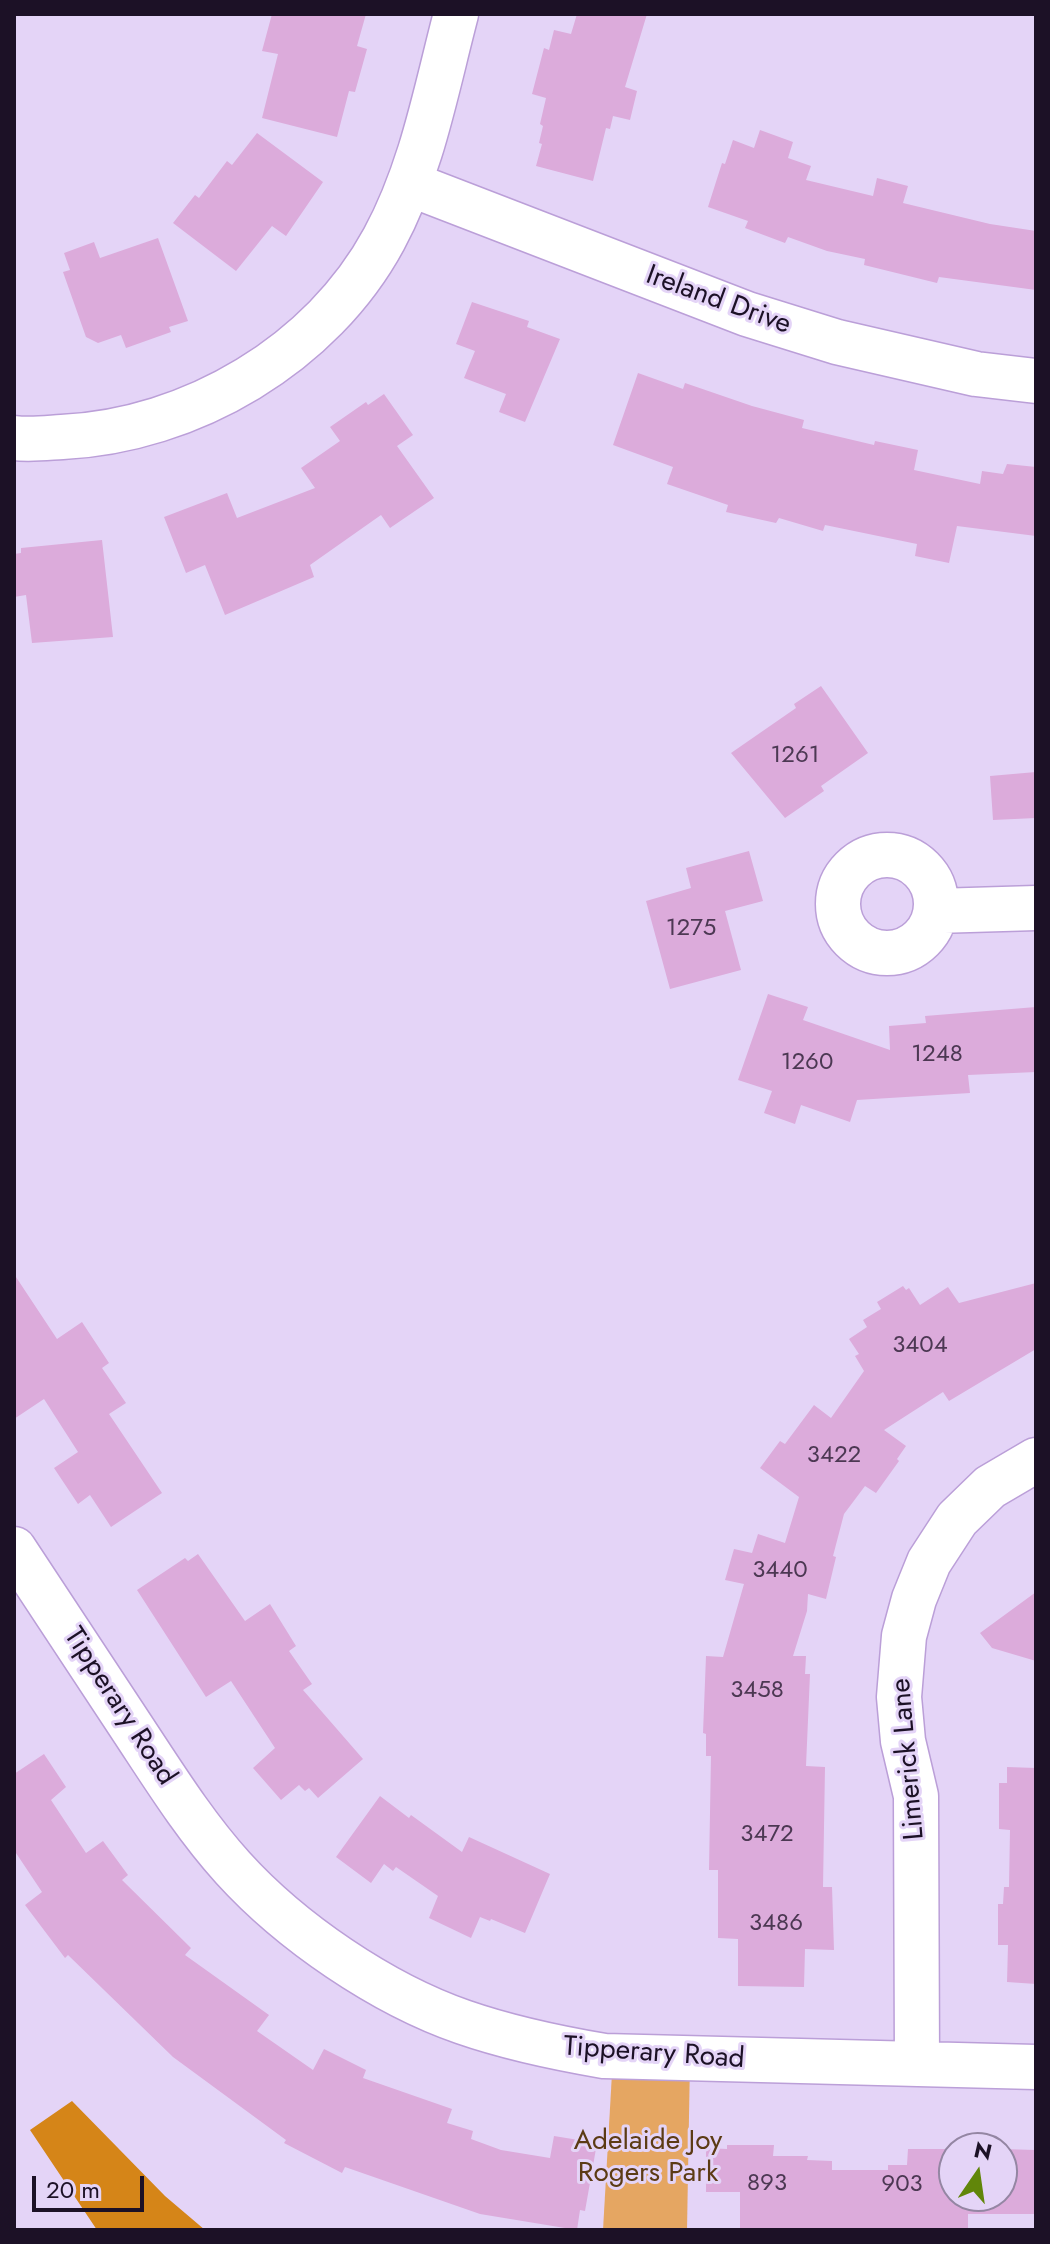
<!DOCTYPE html>
<style>
body{margin:0}
#map{position:relative;width:1050px;height:2244px;overflow:hidden;background:#e4d4f7;font-family:Jost,sans-serif}
canvas{display:block}
.frame{position:absolute;inset:0;border:16px solid #1c1126;pointer-events:none}
.north{position:absolute;left:938px;top:2132px;width:80px;height:80px;box-sizing:border-box;background:#e4d4f7;border:2px solid #9486a3;border-radius:50%;rotate:13deg;font-size:22px;font-weight:700;line-height:32px;text-align:center;color:#1c1126}
.north::after{content:'';display:block;margin:auto;width:28px;height:36px;background:#61860a;clip-path:polygon(50% 0,100% 100%,50% 72%,0 100%)}
.scale{position:absolute;left:32px;top:2176px;width:112px;height:36px;box-sizing:border-box;border:4px solid #1c1126;border-top:0;padding-left:10px;font-size:24px;line-height:28px;white-space:nowrap;color:#1c1126;-webkit-text-stroke:6px #e4d4f7;paint-order:stroke}
</style>
<div id="map">
<canvas width="1050" height="2244"></canvas>
<div class="frame"></div>
<div class="north">N</div>
<div class="scale">20 m</div>
</div>
<script>
const ctx = document.querySelector('canvas').getContext('2d');
ctx.lineJoin = 'round';
function fill(path, color) {
  ctx.fillStyle = color;
  ctx.fill(path, 'evenodd');
}
function trace(path, color, width, dash) {
  ctx.strokeStyle = color;
  ctx.lineWidth = width;
  ctx.lineCap = dash ? 'butt' : 'round';
  ctx.setLineDash(dash || []);
  ctx.stroke(path);
}
function write(font, color, halo, rows, align = 'center') {
  ctx.font = font + ' Jost,sans-serif';
  ctx.lineWidth = 6;
  ctx.setLineDash([]);
  ctx.textBaseline = 'middle';
  ctx.strokeStyle = halo;
  ctx.fillStyle = color;
  for (const [text, x, y, turn = 0] of rows) {
    ctx.save();
    ctx.translate(x, y);
    ctx.rotate((+turn || 0) * Math.PI / 180);
    ctx.textAlign = isNaN(turn) ? turn : align;
    if (halo) ctx.strokeText(text, 0, 0);
    ctx.fillText(text, 0, 0);
    ctx.restore();
  }
}
const green = new Path2D(`
 M 613,2056 L 690,2060 L 687,2230 L 603,2230 Z`);
const forest = new Path2D(`
 M 72,2101 L 165,2196 L 205,2230 L 97,2230 L 30,2130 Z`);
const building = new Path2D(`
 M 272,14 L 366,14 L 357,46 L 367,49 L 355,92 L 349,91 L 337,137 L 262,118 L 278,54 L 262,51 Z
 M 577,14 L 647,14 L 625,87 L 637,91 L 630,120 L 613,116 L 610,129 L 606,128 L 593,181 L 536,166 L 542,144 L 539,143 L 543,126 L 540,124 L 546,98 L 532,94 L 544,48 L 549,50 L 554,30 L 571,34 Z
 M 760,130 L 793,142 L 788,158 L 811,166 L 806,180 L 873,196 L 877,178 L 908,186 L 903,203 L 990,224 L 1036,231 L 1036,290 L 939,277 L 937,283 L 864,265 L 865,259 L 827,251 L 788,237 L 785,243 L 745,228 L 748,221 L 708,207 L 722,163 L 725,164 L 733,140 L 754,148 Z
 M 257,133 L 323,182 L 286,236 L 272,226 L 236,271 L 173,223 L 195,195 L 199,198 L 227,161 L 232,165 Z
 M 158,238 L 188,321 L 169,327 L 171,332 L 126,348 L 121,335 L 98,343 L 86,337 L 63,272 L 70,270 L 64,253 L 94,242 L 100,258 Z
 M 472,302 L 529,321 L 527,327 L 560,339 L 525,422 L 499,412 L 506,394 L 464,378 L 475,351 L 456,344 Z
 M 638,373 L 683,389 L 685,383 L 752,406 L 804,420 L 802,428 L 874,445 L 875,441 L 918,450 L 914,470 L 980,484 L 982,471 L 1003,474 L 1007,464 L 1036,467 L 1036,536 L 957,526 L 949,563 L 915,556 L 917,544 L 825,525 L 823,531 L 779,518 L 776,523 L 726,512 L 728,505 L 667,484 L 673,467 L 613,445 Z
 M 384,394 L 413,435 L 397,446 L 434,498 L 390,528 L 381,515 L 310,565 L 314,577 L 225,615 L 205,565 L 186,573 L 164,517 L 227,493 L 237,518 L 315,488 L 301,468 L 340,441 L 330,427 L 366,402 L 368,405 Z
 M 102,540 L 113,637 L 32,643 L 26,595 L 14,597 L 14,554 L 21,553 L 21,548 Z
 M 821,686 L 868,753 L 821,786 L 824,791 L 785,818 L 731,753 L 796,708 L 794,704 Z
 M 1036,772 L 1036,818 L 993,820 L 990,776 Z
 M 749,851 L 763,901 L 725,911 L 741,970 L 670,989 L 646,901 L 691,888 L 686,868 Z
 M 768,994 L 808,1007 L 803,1020 L 890,1050 L 889,1026 L 926,1023 L 925,1016 L 1036,1007 L 1036,1072 L 968,1075 L 970,1093 L 857,1100 L 850,1122 L 801,1105 L 795,1124 L 764,1113 L 772,1091 L 738,1080 Z
 M 14,1274 L 57,1339 L 82,1322 L 109,1363 L 102,1368 L 126,1403 L 109,1414 L 162,1493 L 111,1527 L 90,1495 L 78,1504 L 54,1468 L 78,1452 L 44,1399 L 14,1419 Z
 M 1036,1283 L 1036,1349 L 949,1401 L 943,1392 L 884,1430 L 906,1446 L 897,1459 L 899,1461 L 876,1493 L 865,1486 L 844,1514 L 833,1556 L 836,1557 L 826,1599 L 808,1594 L 807,1611 L 793,1656 L 806,1656 L 805,1674 L 810,1674 L 806,1766 L 825,1767 L 823,1887 L 832,1887 L 834,1950 L 805,1949 L 804,1987 L 738,1986 L 738,1939 L 718,1938 L 718,1870 L 709,1870 L 711,1756 L 706,1756 L 706,1734 L 703,1733 L 706,1656 L 723,1657 L 744,1584 L 725,1580 L 734,1549 L 752,1553 L 758,1534 L 785,1543 L 799,1497 L 760,1468 L 780,1441 L 785,1444 L 814,1405 L 831,1418 L 864,1371 L 855,1356 L 859,1354 L 849,1339 L 867,1327 L 863,1320 L 881,1309 L 877,1302 L 903,1286 L 906,1290 L 909,1288 L 920,1305 L 948,1287 L 959,1303 Z
 M 198,1554 L 245,1621 L 270,1604 L 296,1646 L 289,1651 L 312,1684 L 303,1690 L 363,1759 L 318,1798 L 309,1788 L 305,1791 L 299,1785 L 281,1800 L 253,1768 L 275,1748 L 231,1681 L 206,1697 L 137,1590 L 185,1558 L 188,1561 Z
 M 1036,1592 L 1036,1661 L 992,1648 L 980,1633 Z
 M 44,1754 L 66,1787 L 51,1800 L 86,1853 L 103,1841 L 128,1875 L 122,1880 L 191,1948 L 185,1955 L 269,2015 L 257,2031 L 313,2070 L 324,2049 L 366,2070 L 363,2078 L 452,2109 L 447,2123 L 473,2131 L 471,2139 L 501,2150 L 550,2158 L 554,2136 L 597,2143 L 585,2211 L 580,2210 L 577,2230 L 480,2214 L 345,2167 L 342,2173 L 284,2143 L 286,2140 L 173,2057 L 68,1955 L 65,1958 L 25,1905 L 42,1892 L 14,1850 L 14,1774 Z
 M 1007,1767 L 1036,1768 L 1036,1984 L 1007,1982 L 1008,1945 L 998,1945 L 998,1904 L 1003,1904 L 1004,1887 L 1009,1887 L 1010,1830 L 999,1829 L 999,1783 L 1007,1783 Z
 M 380,1796 L 409,1818 L 411,1815 L 462,1852 L 469,1837 L 550,1874 L 525,1933 L 491,1919 L 490,1921 L 480,1917 L 471,1938 L 429,1918 L 438,1896 L 396,1867 L 393,1871 L 384,1864 L 371,1883 L 336,1857 Z
 M 727,2145 L 774,2145 L 773,2156 L 808,2156 L 807,2160 L 832,2161 L 832,2170 L 888,2170 L 888,2165 L 907,2165 L 908,2149 L 954,2149 L 954,2196 L 1002,2196 L 1002,2149 L 1036,2150 L 1036,2214 L 968,2214 L 968,2230 L 740,2230 L 740,2192 L 706,2192 L 706,2148 L 727,2149 Z`);
const street = new Path2D(`
 M 410,184 L 747,314 L 837,342 L 976,374 L 1036,381
 M 14,438 C 30,440 46,438 62,437 C 191,431 322,354 384,239 C 422,169 436,90 456,14
 M838 904a49 49 0 1 1 98 0a49 49 0 1 1-98 0Z
 M 936,911 L 1036,908
 M 14,1549 C 54,1609 94,1670 134,1731 C 165,1778 195,1826 233,1868 C 291,1932 382,1994 463,2022 C 509,2038 557,2048 604,2056 L 1036,2067
 M 917,2064 L 916,1796 L 903,1741 L 899,1697 L 904,1636 L 914,1599 L 929,1562 L 957,1519 L 990,1487 L 1036,1460`);
const numberNames = [
 ["1261",795,756],
 ["1275",691,929],
 ["1248",937,1055],
 ["1260",807,1063],
 ["3404",920,1346],
 ["3422",834,1456],
 ["3440",780,1571],
 ["3458",757,1691],
 ["3472",767,1835],
 ["3486",776,1924],
 ["893",767,2184],
 ["903",902,2185]
];
const streetNames = [
 ["Ireland Drive",718,301,20],
 ["Tipperary Road",119,1707,57],
 ["Limerick Lane",909,1759,-95],
 ["Tipperary Road",654,2054,4]
];
const parkNames = [
 ["Adelaide Joy",648,2142],
 ["Rogers Park",648,2174]
];
fill(green, '#e5a662');
fill(forest, '#d58518');
fill(building, '#dcabdb');
trace(street, '#bb9fd8', 47);
trace(street, '#fff', 44);
write('24px', '#4c3853', null, numberNames);
write('28px', '#1c1126', '#e4d4f7', streetNames);
write('28px', '#5c3b14', '#e4d4f7', parkNames);
</script>
